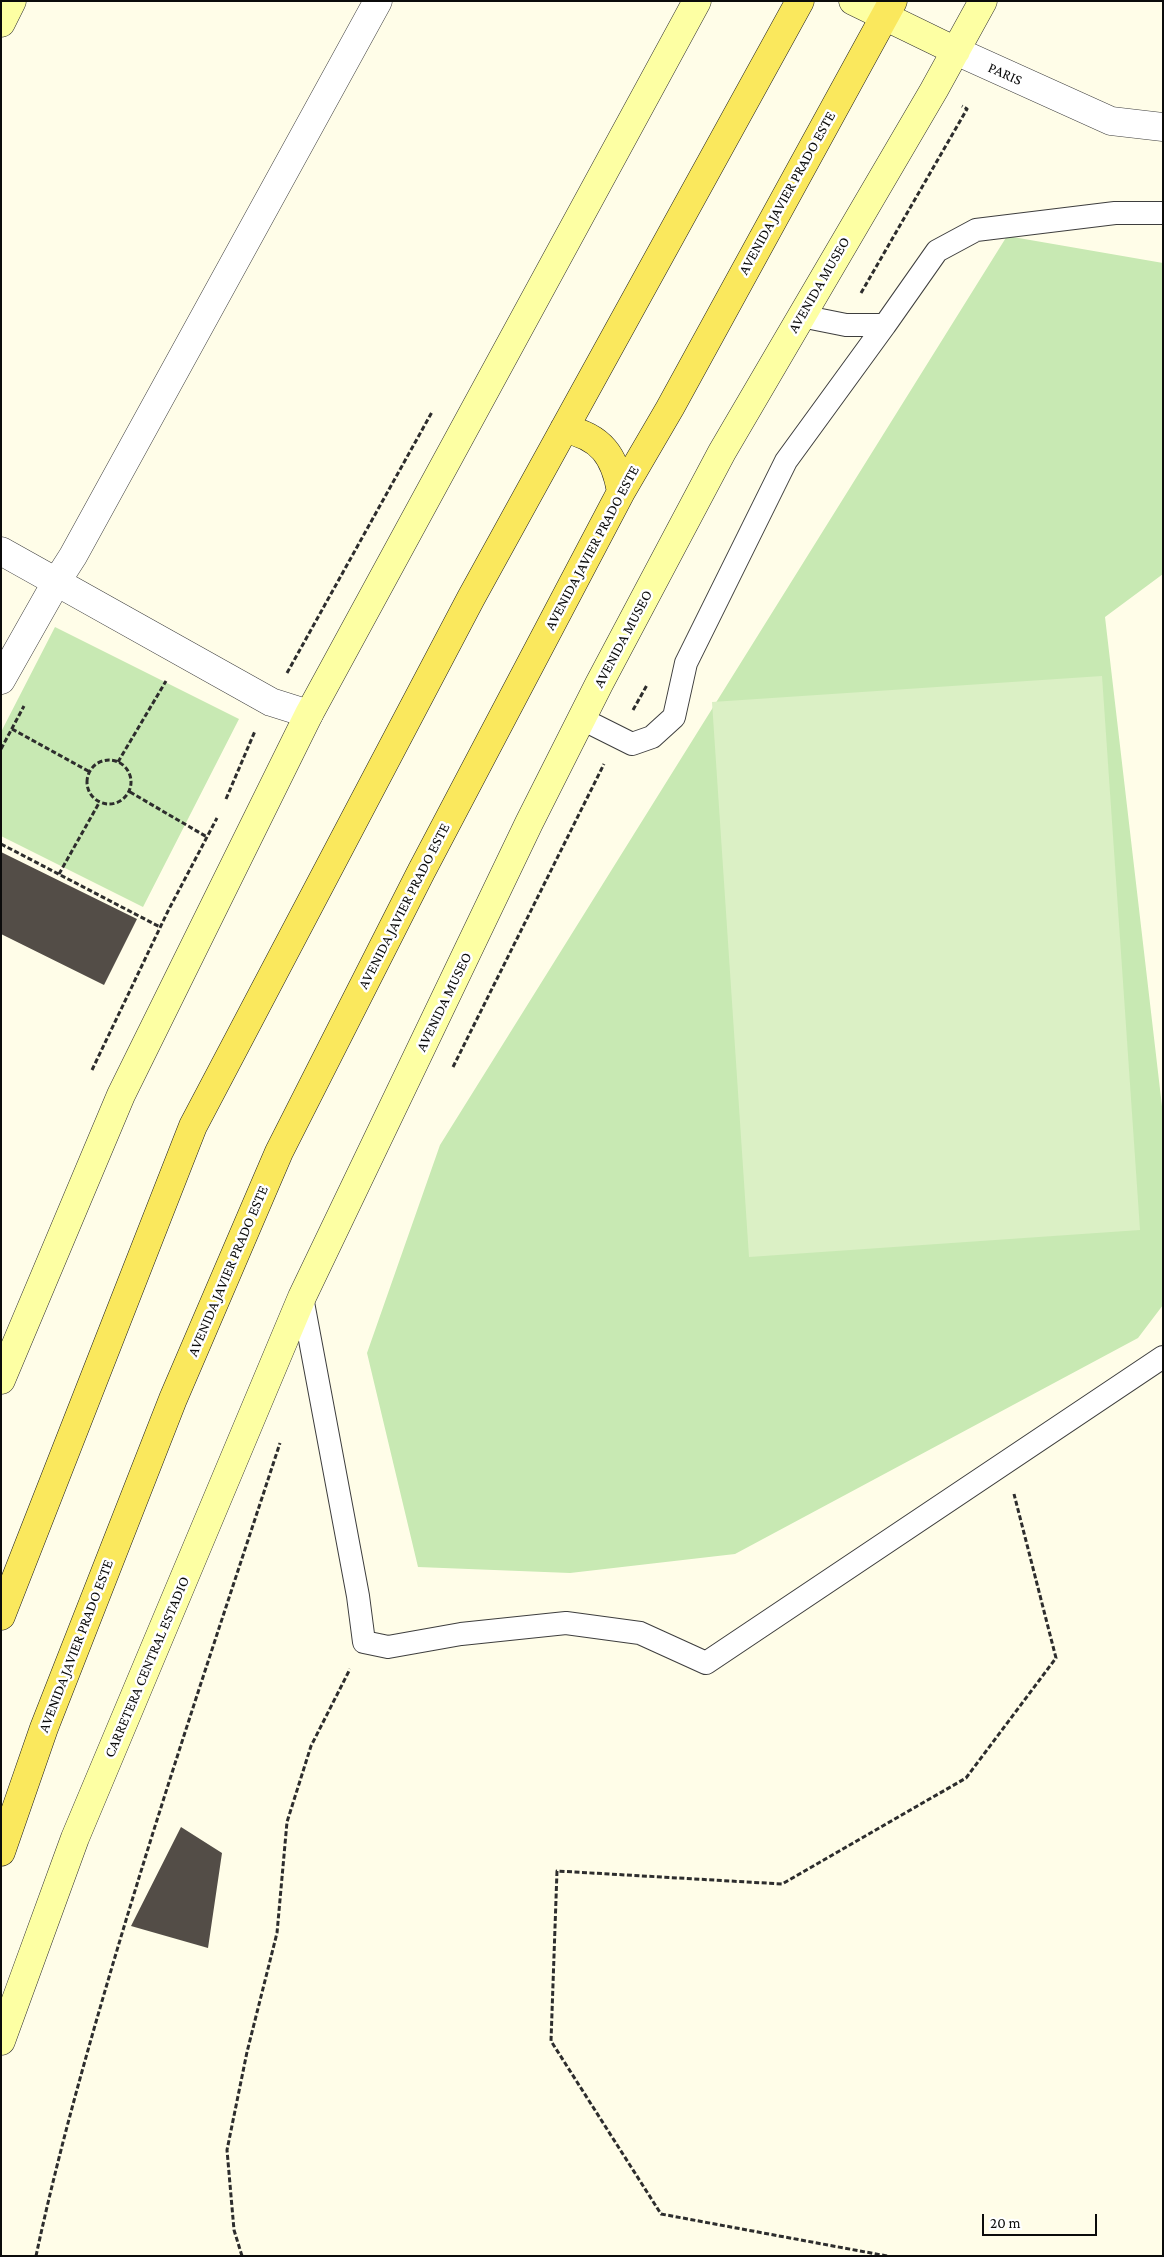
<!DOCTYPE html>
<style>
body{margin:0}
#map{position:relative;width:1164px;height:2257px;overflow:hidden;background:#fffde8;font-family:"Crimson Pro",serif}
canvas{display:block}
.frame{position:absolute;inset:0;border:2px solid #0b0b0b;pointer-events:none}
.scale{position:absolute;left:982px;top:2214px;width:115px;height:22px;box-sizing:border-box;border:2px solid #0b0b0b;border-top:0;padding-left:6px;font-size:15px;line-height:18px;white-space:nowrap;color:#0b0b0b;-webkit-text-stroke:4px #fff;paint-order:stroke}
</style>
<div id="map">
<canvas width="1164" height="2257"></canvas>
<div class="frame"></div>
<div class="scale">20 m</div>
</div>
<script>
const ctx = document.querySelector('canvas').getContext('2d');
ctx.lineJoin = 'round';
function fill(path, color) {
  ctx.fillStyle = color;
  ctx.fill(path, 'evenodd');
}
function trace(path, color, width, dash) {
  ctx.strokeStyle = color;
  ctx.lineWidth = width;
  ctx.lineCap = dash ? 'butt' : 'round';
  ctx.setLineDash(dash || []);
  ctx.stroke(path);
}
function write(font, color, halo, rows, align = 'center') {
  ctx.font = font + ' "Crimson Pro",serif';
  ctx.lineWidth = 5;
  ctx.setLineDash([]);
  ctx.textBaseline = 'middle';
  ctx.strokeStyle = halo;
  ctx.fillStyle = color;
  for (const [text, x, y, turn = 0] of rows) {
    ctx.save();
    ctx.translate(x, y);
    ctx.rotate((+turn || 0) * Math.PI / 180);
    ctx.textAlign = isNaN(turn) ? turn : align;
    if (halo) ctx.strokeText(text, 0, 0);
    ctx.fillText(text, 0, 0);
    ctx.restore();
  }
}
const green = new Path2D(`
 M 1007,236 L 1163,263 L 1163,574 L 1105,617 L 1163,1115 L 1163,1305 L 1138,1338 L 735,1554 L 570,1573 L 418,1567 L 367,1353 L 440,1145 Z
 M 55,627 L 239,719 L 143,907 L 1,836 L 1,732 Z`);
const pitch = new Path2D(`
 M 1102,676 L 1140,1230 L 749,1257 L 712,702 Z`);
const building = new Path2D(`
 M 1,852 L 137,919 L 104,985 L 1,934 Z
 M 181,1827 L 222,1853 L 208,1948 L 131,1926 Z`);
const path = new Path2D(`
 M 861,293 L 967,109 L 962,106
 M 287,673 L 432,412
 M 633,710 L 647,685
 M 12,729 L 90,772
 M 1,749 L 24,706
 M87 782a22 22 0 1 1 44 0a22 22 0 1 1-44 0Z
 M 118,762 L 166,681
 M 130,792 L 207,837
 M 226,799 L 255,731
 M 1,844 L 160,927
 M 59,874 L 99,803
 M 453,1067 L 604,764
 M 92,1070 L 168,911 L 217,818
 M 36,2256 C 57,2158 84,2062 112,1967 C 164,1791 223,1617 280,1443
 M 242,2256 L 234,2230 L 227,2150 L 247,2052 L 277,1933 L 287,1822 L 311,1746 L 350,1669
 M 887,2256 L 661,2214 L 551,2041 L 557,1871 L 782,1884 L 966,1778 L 1056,1658 L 1014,1494`);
const lane = new Path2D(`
 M 801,316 L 846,325 L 885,325 L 937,251 L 976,230 L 1115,213 L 1163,213
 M 582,719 L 632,744 L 652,737 L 674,717 L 686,663 L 786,461 L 885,325
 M 302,1297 L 358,1596 L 364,1642 L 388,1647 L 461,1634 L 566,1623 L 640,1633 L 706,1663 L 1163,1357`);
const street = new Path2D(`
 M 956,51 L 1111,121 L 1163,127
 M 1,551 L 271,702 L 309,714
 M 1,680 L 57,581 L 73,556 L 378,1`);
const secondary = new Path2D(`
 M 853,1 L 956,51
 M 1,23 L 12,1
 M 1,1380 L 121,1095 L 309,714 L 697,1
 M 1,2041 L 75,1838 L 302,1297 L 529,823 L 599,684 L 722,452 L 934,90 L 983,1`);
const primary = new Path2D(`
 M 564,429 C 601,436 615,456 621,492
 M 1,1616 L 193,1126 L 471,598 L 800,1
 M 1,1852 L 44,1728 L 173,1399 L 279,1152 L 421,872 L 621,492 L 670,408 L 893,1`);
const streetNames = [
 ["PARIS",1005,74,24],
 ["AVENIDA JAVIER PRADO ESTE",787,193,-61],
 ["AVENIDA MUSEO",819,285,-60],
 ["AVENIDA JAVIER PRADO ESTE",592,548,-62],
 ["AVENIDA MUSEO",623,639,-62],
 ["AVENIDA JAVIER PRADO ESTE",404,906,-63],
 ["AVENIDA MUSEO",444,1002,-64],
 ["AVENIDA JAVIER PRADO ESTE",228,1271,-67],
 ["AVENIDA JAVIER PRADO ESTE",76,1646,-69],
 ["CARRETERA CENTRAL ESTADIO",147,1667,-67]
];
fill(green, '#c8e9b3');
fill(pitch, '#dbf0c5');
fill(building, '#534d47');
trace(lane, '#3e3e3e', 24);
trace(street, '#3e3e3e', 29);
trace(secondary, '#2d2d2d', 29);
trace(primary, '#1c1c1c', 29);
trace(path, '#2d2d2d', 3, [5, 2.5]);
trace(lane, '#fff', 22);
trace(street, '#fff', 28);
trace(secondary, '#fdffa3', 28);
trace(primary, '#fae85d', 28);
write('15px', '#0b0b0b', '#fff', streetNames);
</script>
